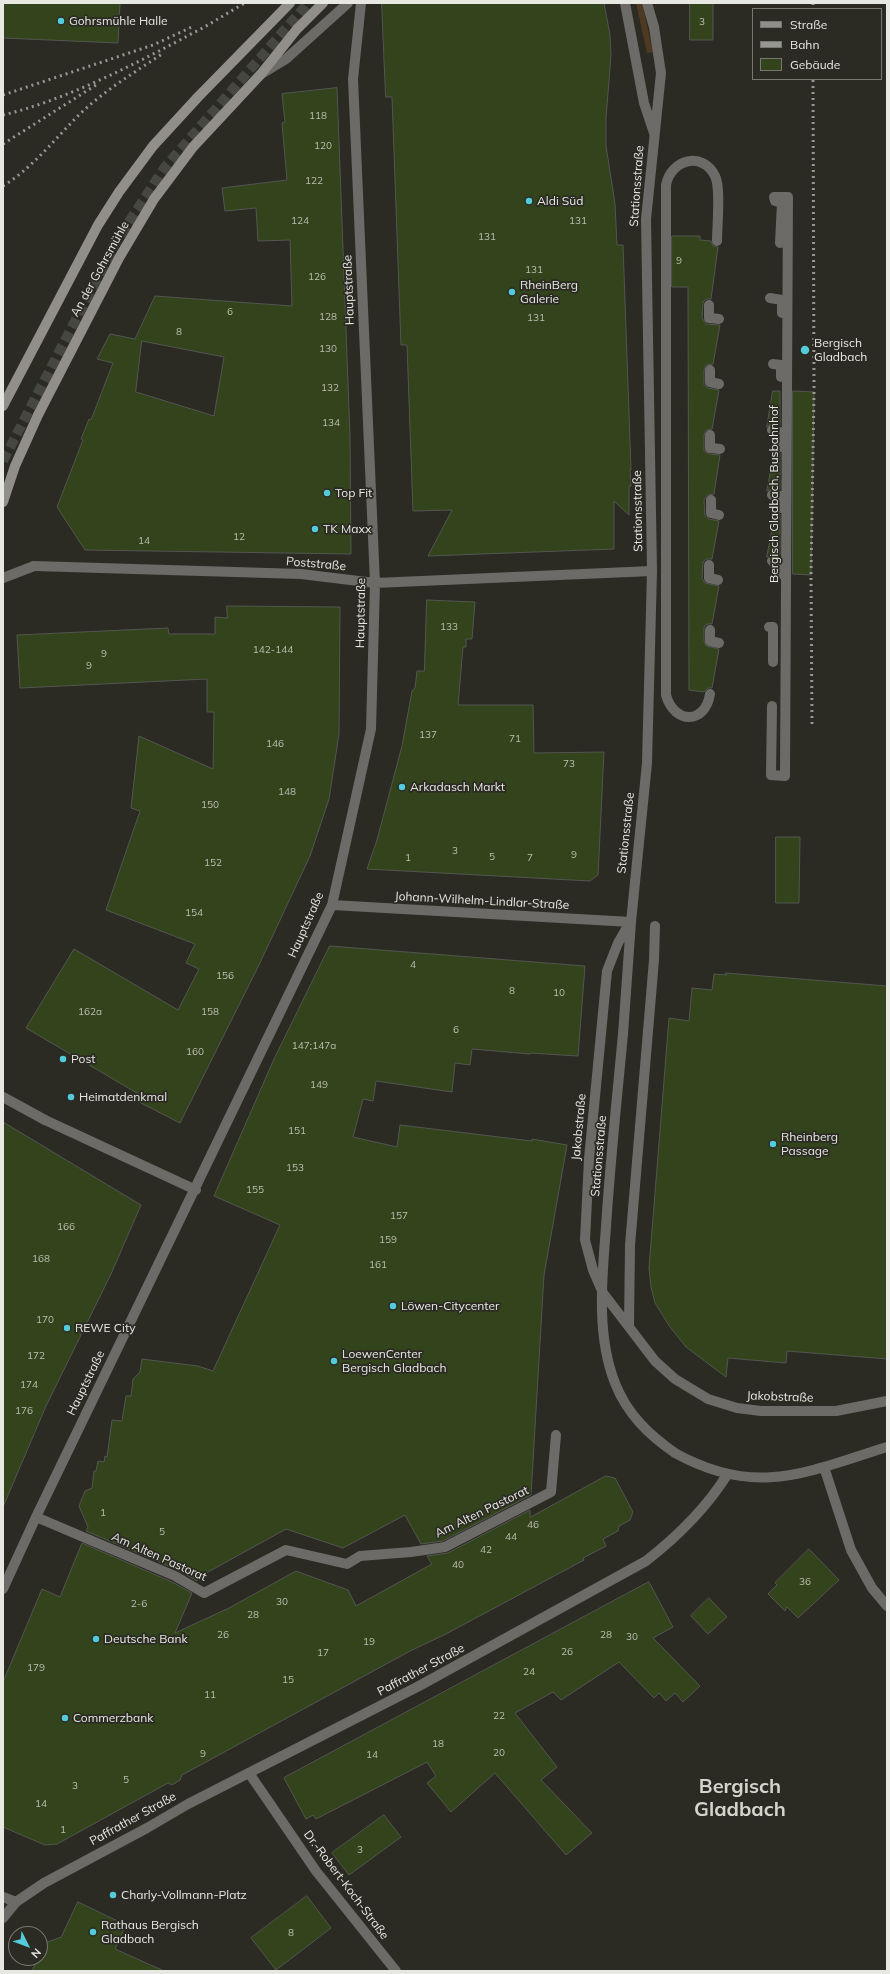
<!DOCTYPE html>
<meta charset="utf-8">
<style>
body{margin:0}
#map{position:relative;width:890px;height:1974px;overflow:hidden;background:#2b2b24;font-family:Mulish,sans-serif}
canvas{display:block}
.frame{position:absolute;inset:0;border:4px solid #e8e8e3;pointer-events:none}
.legend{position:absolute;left:752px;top:8px;width:130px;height:72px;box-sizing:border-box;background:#2b2b24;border:1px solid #777770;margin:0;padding:5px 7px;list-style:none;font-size:12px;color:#e8e8e3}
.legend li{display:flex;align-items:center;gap:8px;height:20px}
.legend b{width:20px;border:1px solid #777770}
.north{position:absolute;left:8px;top:1926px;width:40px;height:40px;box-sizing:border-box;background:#2b2b24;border:1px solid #777770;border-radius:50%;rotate:132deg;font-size:11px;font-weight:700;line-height:16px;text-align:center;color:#e8e8e3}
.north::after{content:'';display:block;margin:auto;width:14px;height:18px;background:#53cbda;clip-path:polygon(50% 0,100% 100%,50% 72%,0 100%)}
</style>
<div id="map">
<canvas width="890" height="1974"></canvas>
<div class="frame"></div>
<ul class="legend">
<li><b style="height:5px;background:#928f8a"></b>Straße</li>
<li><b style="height:5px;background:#979791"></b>Bahn</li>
<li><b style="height:11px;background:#33431c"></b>Gebäude</li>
</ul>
<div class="north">N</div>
</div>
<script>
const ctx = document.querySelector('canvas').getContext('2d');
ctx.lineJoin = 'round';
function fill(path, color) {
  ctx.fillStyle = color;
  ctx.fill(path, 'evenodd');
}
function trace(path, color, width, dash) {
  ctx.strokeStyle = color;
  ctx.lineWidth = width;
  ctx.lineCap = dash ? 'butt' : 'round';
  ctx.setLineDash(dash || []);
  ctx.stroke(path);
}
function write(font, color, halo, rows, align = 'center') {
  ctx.font = font + ' Mulish,sans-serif';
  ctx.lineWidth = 3.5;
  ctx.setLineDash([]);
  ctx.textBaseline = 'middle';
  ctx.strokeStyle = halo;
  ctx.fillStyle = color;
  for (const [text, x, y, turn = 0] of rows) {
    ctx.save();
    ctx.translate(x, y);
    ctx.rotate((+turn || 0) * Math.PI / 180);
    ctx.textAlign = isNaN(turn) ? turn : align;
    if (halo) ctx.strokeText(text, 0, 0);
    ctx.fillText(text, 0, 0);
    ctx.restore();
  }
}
const green = new Path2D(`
 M 636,3 L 642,3 L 653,52 L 647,53 Z`);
const building = new Path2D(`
 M 3,3 L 120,3 L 118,43 L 3,38 Z
 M 382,3 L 604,3 L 610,35 L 611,55 L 606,118 L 606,146 L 615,204 L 617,245 L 623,245 L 631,470 L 630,470 L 631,486 L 629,486 L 629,515 L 614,501 L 614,549 L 428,556 L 452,510 L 413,511 L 407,345 L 401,345 L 392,97 L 386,97 Z
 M 690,3 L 713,3 L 713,40 L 690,40 Z
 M 337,88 L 350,437 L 351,554 L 85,550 L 57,507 L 83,440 L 81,439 L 89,419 L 91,420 L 113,363 L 97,359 L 110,334 L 135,339 L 155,296 L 292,306 L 290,240 L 258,241 L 256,208 L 225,211 L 222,188 L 287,180 L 282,123 L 285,122 L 282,94 ZM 142,341 L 224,357 L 214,416 L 136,392 Z
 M 672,236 L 700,236 L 700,240 L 711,241 L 713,246 L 718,247 L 711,299 L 706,299 L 703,302 L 702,318 L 706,324 L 720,325 L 713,364 L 706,365 L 704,370 L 704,385 L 708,388 L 719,390 L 712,429 L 706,430 L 704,435 L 704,451 L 709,454 L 720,455 L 714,494 L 707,495 L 704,500 L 705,516 L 709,519 L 719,521 L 712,559 L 706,559 L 703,562 L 702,578 L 705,583 L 719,586 L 712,624 L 707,624 L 704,627 L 704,641 L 706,646 L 719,649 L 712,688 L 708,688 L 704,692 L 689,690 L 688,287 L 672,287 Z
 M 773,391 L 780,391 L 780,425 L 771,424 L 767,427 Z
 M 793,391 L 814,392 L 811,575 L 793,574 Z
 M 775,450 L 780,453 L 780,489 L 772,489 L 767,491 Z
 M 776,512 L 780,514 L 780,555 L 772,555 L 767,557 Z
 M 427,600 L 475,602 L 472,639 L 466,639 L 466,647 L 463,647 L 458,705 L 533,705 L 534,753 L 604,752 L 598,875 L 590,881 L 367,869 L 377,840 L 402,746 L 412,691 L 415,688 L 417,671 L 424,671 Z
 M 227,606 L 340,607 L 339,734 L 329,799 L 310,856 L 258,967 L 180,1123 L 139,1102 L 142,1096 L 26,1028 L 74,949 L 178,1010 L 199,969 L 186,963 L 195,944 L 106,910 L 140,811 L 131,808 L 139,736 L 213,769 L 214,712 L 207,712 L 207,679 L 20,688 L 17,635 L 168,628 L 169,634 L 215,634 L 215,617 L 227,618 Z
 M 776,837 L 800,837 L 799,903 L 776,903 Z
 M 330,946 L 585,966 L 578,1056 L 530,1053 L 530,1054 L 472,1049 L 470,1065 L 455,1063 L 452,1092 L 376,1081 L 373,1101 L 363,1099 L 353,1137 L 397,1147 L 400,1125 L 532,1141 L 532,1139 L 567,1145 L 544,1275 L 531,1495 L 443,1541 L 421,1544 L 405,1515 L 343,1548 L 286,1529 L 199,1577 L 197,1581 L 178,1570 L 86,1531 L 88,1527 L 79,1506 L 85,1491 L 92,1488 L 94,1471 L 96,1471 L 98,1461 L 104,1462 L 105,1456 L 107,1457 L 112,1420 L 122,1421 L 126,1396 L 131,1396 L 133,1379 L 140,1372 L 142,1359 L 198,1366 L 213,1371 L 280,1225 L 214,1196 L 274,1059 Z
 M 726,973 L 887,986 L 887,1359 L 787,1351 L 786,1363 L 728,1358 L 726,1377 L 686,1347 L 670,1327 L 655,1303 L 651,1287 L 649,1268 L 669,1018 L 689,1021 L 692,988 L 712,990 L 714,974 L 726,975 Z
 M 3,1122 L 141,1205 L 111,1274 L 46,1406 L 3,1507 Z
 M 606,1476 L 615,1478 L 633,1512 L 630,1520 L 619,1526 L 618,1531 L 603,1539 L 606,1546 L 583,1558 L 584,1560 L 444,1635 L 412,1650 L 182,1775 L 180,1780 L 172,1785 L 168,1783 L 57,1844 L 45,1845 L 3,1827 L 3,1682 L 42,1589 L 60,1597 L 82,1543 L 172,1582 L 192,1593 L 175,1633 L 229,1608 L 296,1571 L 348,1590 L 356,1606 L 432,1564 L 427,1556 L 448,1553 L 530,1510 L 530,1517 Z
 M 809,1549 L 839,1580 L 798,1618 L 787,1607 L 785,1611 L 768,1594 L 777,1585 L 775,1583 Z
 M 649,1582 L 673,1627 L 653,1638 L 700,1686 L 683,1702 L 675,1693 L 666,1701 L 659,1693 L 654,1698 L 619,1662 L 561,1700 L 553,1692 L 515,1713 L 557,1767 L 541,1780 L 592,1833 L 566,1855 L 495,1773 L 451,1812 L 427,1783 L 436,1776 L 427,1762 L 316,1819 L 313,1815 L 306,1819 L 284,1778 Z
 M 709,1598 L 727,1617 L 708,1634 L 691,1616 Z
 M 384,1815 L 401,1837 L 349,1875 L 332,1853 Z
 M 307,1896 L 331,1928 L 276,1970 L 251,1938 Z
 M 78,1902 L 126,1925 L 115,1949 L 164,1971 L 32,1971 L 38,1958 L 40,1958 L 40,1953 L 45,1943 L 61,1937 Z`);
const secondaryTunnel = new Path2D(`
 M 3,461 L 115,243 L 165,167 L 308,3`);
const pedestrian = new Path2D(`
 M 770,298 L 782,300 L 782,313
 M 709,305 L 709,318 L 719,319
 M 773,364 L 781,365 L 781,377
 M 710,370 L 710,382 L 719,384
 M 772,430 L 780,432 L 780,447
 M 710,435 L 710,448 L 720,449
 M 772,495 L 781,496 L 781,508
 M 711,500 L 711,513 L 719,515
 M 772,561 L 781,562 L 781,574
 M 709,565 L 709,578 L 718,580
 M 34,566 L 301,574 L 375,583 L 652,571
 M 769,627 L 773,627 L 773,662
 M 710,630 L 710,641 L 719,643
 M 710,694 C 705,725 674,724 666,695 L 666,185 C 671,159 703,151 715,176 C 721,187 717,227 717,241
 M 772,706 L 771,775 L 785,776 L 788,197 L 774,197 L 775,201 L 782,203 L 780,243
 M 332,905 L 631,922
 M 45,1120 L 196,1190
 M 36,1517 L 175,1576 L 204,1593 L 286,1550 L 347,1564 L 360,1556 L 411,1552 L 445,1547 L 551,1492 L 556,1435
 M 3,1589 L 36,1517 L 332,905 L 371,729 L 375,583 L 353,79 L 361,3
 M 3,1897 L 16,1902`);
const minor = new Path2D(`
 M 625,3 L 644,103 L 654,133
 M 263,73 L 286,59 L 348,3
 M 3,578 L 34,566
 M 629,924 L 618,943 L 607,971 L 589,1159 L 585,1240 L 593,1270 L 603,1293 L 655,1361 L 675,1379 L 708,1399 L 737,1408 L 761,1411 L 836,1411 L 887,1401
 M 623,1034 L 631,922 L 647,763 L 652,571 L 646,219 L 661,73 L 654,27 L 647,3
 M 3,1097 L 45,1120
 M 629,1327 L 630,1245 L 654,960 L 655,926
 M 675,1453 C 756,1498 807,1472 887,1447
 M 824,1467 L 851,1550 L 872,1588 L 887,1606
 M 249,1773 L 316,1871 L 396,1971
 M 3,1918 L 16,1902 L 44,1883 L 147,1828 L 188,1804 L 419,1686 L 646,1561 C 678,1536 705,1510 727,1475`);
const secondary = new Path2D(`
 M 3,406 L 98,225 L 119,192 L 153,146 L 198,97 L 290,3
 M 3,502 L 15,466 L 38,415 L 119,258 L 154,199 L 193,147 L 261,74 L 297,29 L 323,3`);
const rail = new Path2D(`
 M 813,3 L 813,9
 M 3,95 L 153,45 L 194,26
 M 3,115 C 66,100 135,64 193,33 C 211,24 227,13 245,3
 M 3,144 L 96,85
 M 3,186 C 34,167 57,136 83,111 C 107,89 135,72 162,54
 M 812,724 L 811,575 L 814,392 L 813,79`);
const minorBridge = new Path2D(`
 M 623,1034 C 617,1098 610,1163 606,1227 C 602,1278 596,1335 615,1383 C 627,1414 649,1435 675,1453`);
const markers = [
 [61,21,4,"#53cbda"],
 [529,201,4,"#53cbda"],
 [512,292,4,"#53cbda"],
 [805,350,5,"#53cbda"],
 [327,493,4,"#53cbda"],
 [315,529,4,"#53cbda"],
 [402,787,4,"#53cbda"],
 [63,1059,4,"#53cbda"],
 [71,1097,4,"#53cbda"],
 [773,1144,4,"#53cbda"],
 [393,1306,4,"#53cbda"],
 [67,1328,4,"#53cbda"],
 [334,1361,4,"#53cbda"],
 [96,1639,4,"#53cbda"],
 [65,1718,4,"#53cbda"],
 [113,1895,4,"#53cbda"],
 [93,1932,4,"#53cbda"]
];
const numberNames = [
 ["3",702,22],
 ["118",318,116],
 ["120",323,146],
 ["122",314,181],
 ["124",300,221],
 ["131",578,221],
 ["131",487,237],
 ["9",679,261],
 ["131",534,270],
 ["126",317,277],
 ["6",230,312],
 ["128",328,317],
 ["131",536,318],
 ["8",179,332],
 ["130",328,349],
 ["132",330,388],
 ["134",331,423],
 ["12",239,537],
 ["14",144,541],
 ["133",449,627],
 ["142-144",273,650],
 ["9",104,654],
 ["9",89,666],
 ["137",428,735],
 ["71",515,739],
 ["146",275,744],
 ["73",569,764],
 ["148",287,792],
 ["150",210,805],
 ["3",455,851],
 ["9",574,855],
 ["5",492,857],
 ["1",408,858],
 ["7",530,858],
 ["152",213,863],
 ["154",194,913],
 ["4",413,965],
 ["156",225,976],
 ["8",512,991],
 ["10",559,993],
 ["162a",90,1012],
 ["158",210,1012],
 ["6",456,1030],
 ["147;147a",314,1046],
 ["160",195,1052],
 ["149",319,1085],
 ["151",297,1131],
 ["153",295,1168],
 ["155",255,1190],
 ["157",399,1216],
 ["166",66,1227],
 ["159",388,1240],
 ["168",41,1259],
 ["161",378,1265],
 ["170",45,1320],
 ["172",36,1356],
 ["174",29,1385],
 ["176",24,1411],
 ["1",103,1513],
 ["46",533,1525],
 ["5",162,1532],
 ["44",511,1537],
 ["42",486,1550],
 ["40",458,1565],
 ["36",805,1582],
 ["30",282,1602],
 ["2-6",139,1604],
 ["28",253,1615],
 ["26",223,1635],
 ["28",606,1635],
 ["30",632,1637],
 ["19",369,1642],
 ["26",567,1652],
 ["17",323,1653],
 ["179",36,1668],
 ["24",529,1672],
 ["15",288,1680],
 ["11",210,1695],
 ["22",499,1716],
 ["18",438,1744],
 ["20",499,1753],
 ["9",203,1754],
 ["14",372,1755],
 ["5",126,1780],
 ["3",75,1786],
 ["14",41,1804],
 ["1",63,1830],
 ["3",360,1850],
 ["8",291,1933]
];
const poiNames = [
 ["Gohrsmühle Halle",69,21],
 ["Aldi Süd",537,201],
 ["RheinBerg",520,285],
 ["Galerie",520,299],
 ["Bergisch",814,343],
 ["Gladbach",814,357],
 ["Top Fit",335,493],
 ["TK Maxx",323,529],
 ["Arkadasch Markt",410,787],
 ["Post",71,1059],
 ["Heimatdenkmal",79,1097],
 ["Rheinberg",781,1137],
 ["Passage",781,1151],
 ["Löwen-Citycenter",401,1306],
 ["REWE City",75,1328],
 ["LoewenCenter",342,1354],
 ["Bergisch Gladbach",342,1368],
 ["Deutsche Bank",104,1639],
 ["Commerzbank",73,1718],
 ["Charly-Vollmann-Platz",121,1895],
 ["Rathaus Bergisch",101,1925],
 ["Gladbach",101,1939]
];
const streetNames = [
 ["Stationsstraße",637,186,-86],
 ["An der Gohrsmühle",100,269,-61],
 ["Hauptstraße",349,290,-92],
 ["Bergisch Gladbach, Busbahnhof",774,494,-90],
 ["Stationsstraße",638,511,-91],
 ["Poststraße",316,564,5],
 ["Hauptstraße",361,613,-89],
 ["Stationsstraße",626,833,-84],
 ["Johann-Wilhelm-Lindlar-Straße",482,901,3],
 ["Hauptstraße",306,925,-66],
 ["Jakobstraße",579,1127,-85],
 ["Stationsstraße",599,1156,-85],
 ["Hauptstraße",86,1383,-64],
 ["Jakobstraße",780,1397,2],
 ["Am Alten Pastorat",482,1512,-26],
 ["Am Alten Pastorat",159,1557,24],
 ["Paffrather Straße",421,1670,-28],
 ["Paffrather Straße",133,1819,-29],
 ["Dr.-Robert-Koch-Straße",346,1885,53]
];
const townNames = [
 ["Bergisch",740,1787],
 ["Gladbach",740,1810]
];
fill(green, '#4e3922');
fill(building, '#33431c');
trace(building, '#535650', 1);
trace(secondaryTunnel, '#474741', 10, [10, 5]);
trace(pedestrian, '#6c6b68', 10);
trace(minor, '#6c6b68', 10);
trace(secondary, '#928f8a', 10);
trace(rail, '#979791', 3, [2, 4]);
trace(minorBridge, '#6c6b68', 10);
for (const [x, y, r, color] of markers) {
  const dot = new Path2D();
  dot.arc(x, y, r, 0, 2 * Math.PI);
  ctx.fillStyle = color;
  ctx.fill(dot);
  trace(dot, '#2b2b24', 1.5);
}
write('10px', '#bbbfb1', null, numberNames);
write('12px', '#e8e8e3', '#2b2b24', poiNames, 'left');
write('12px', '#e8e8e3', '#2b2b24', streetNames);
write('bold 20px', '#d4d4cc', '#2b2b24', townNames);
</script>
